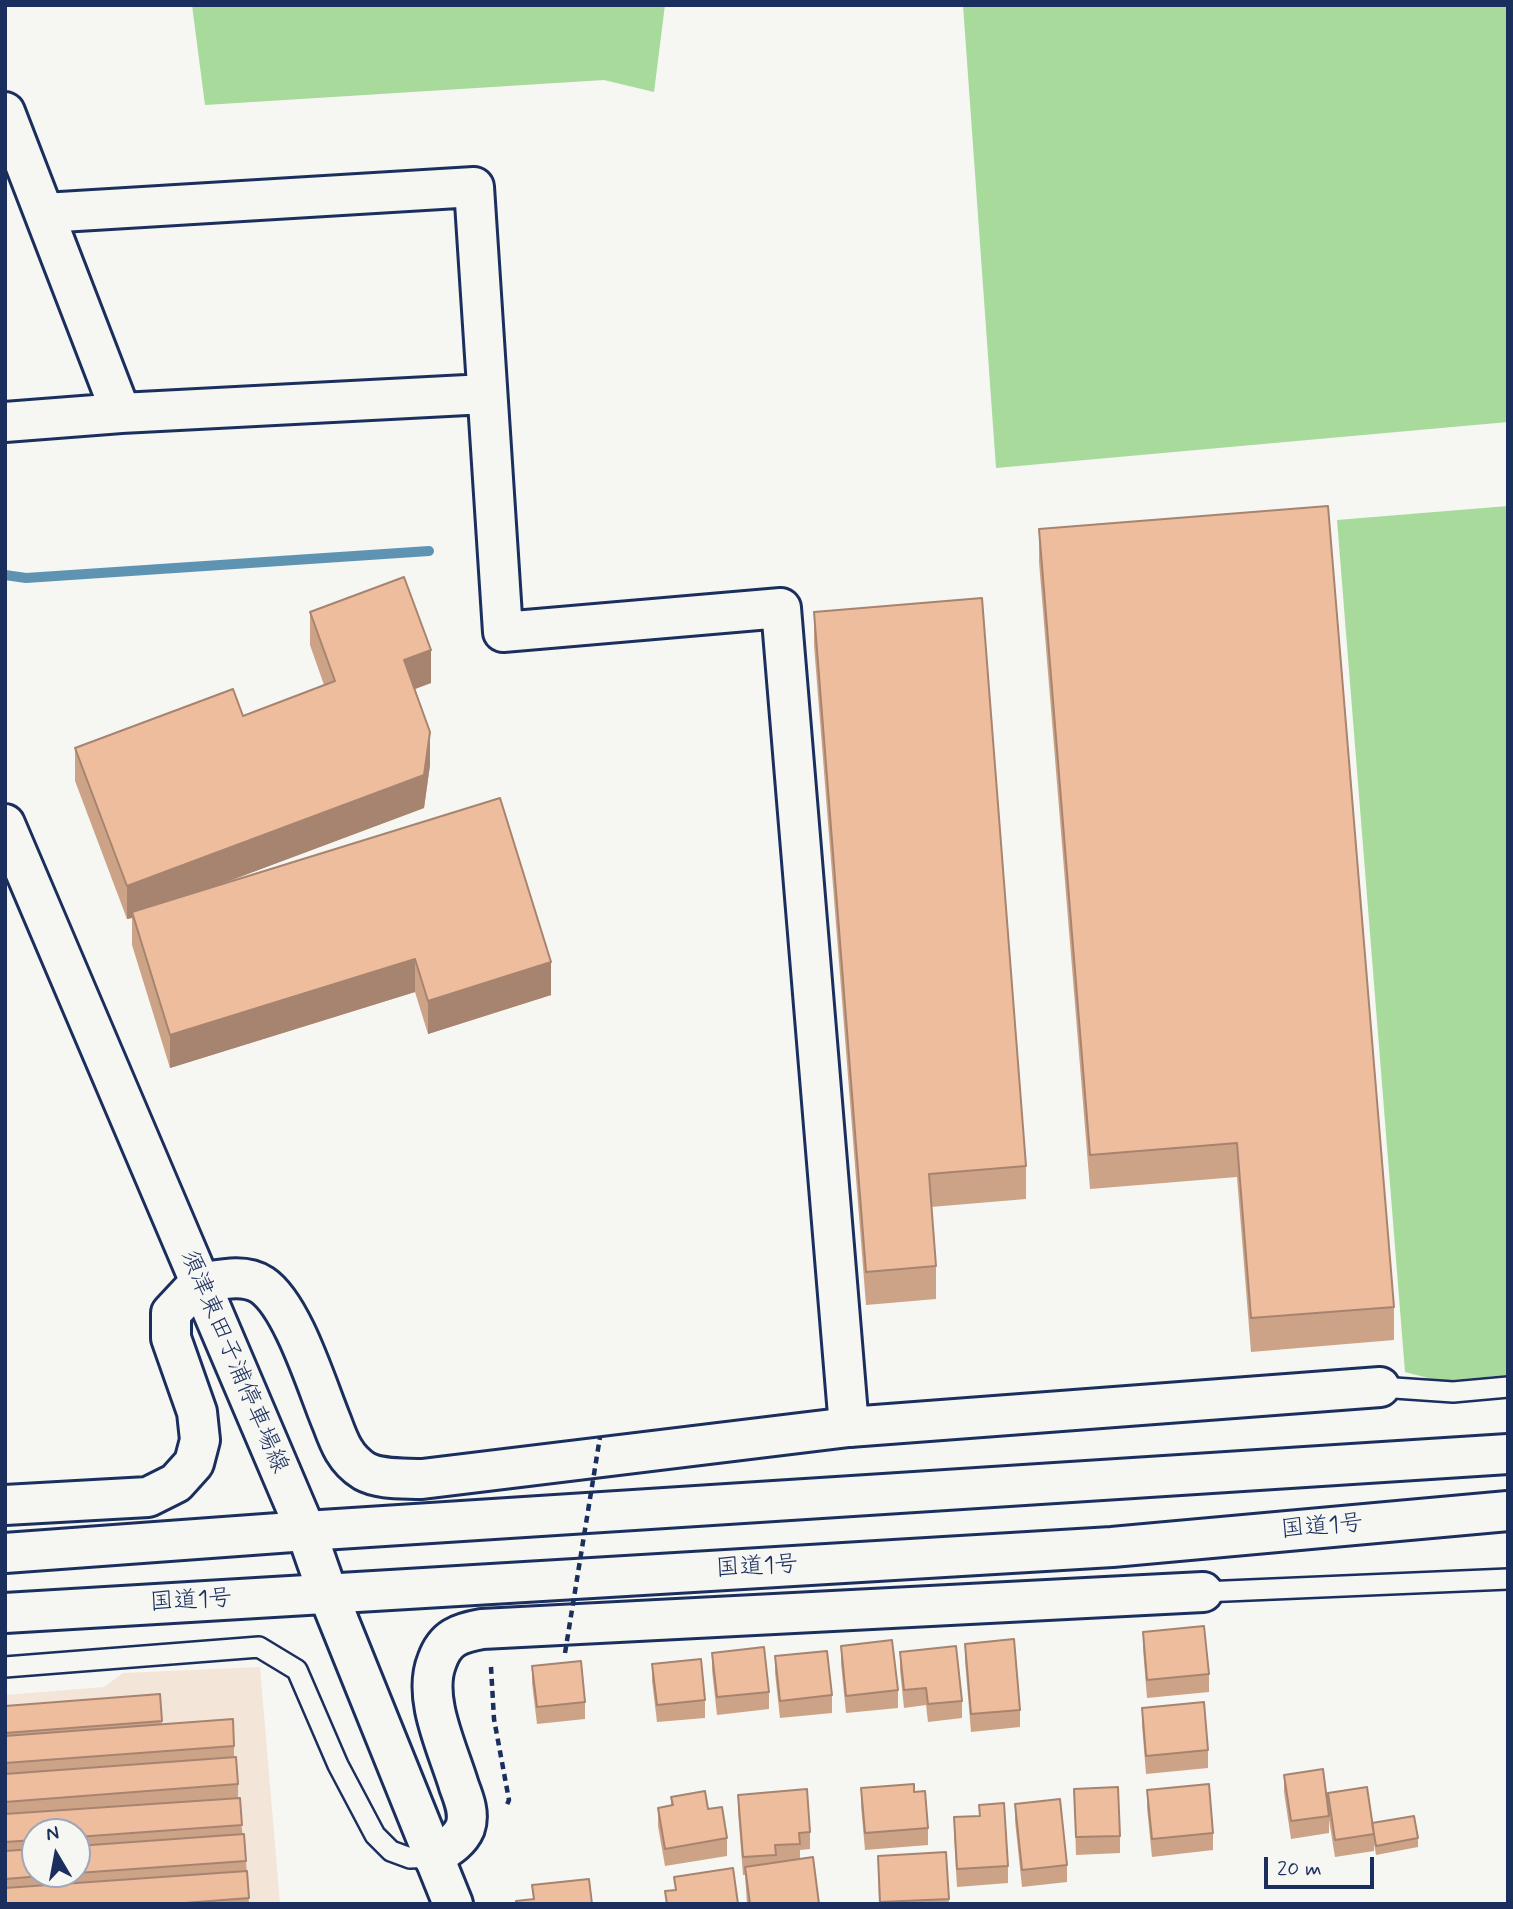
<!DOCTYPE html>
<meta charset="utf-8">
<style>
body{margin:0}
#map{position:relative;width:1513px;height:1909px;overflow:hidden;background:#f6f6f2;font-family:Mynerve,sans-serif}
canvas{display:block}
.frame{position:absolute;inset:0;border:7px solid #1b2f5e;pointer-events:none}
.north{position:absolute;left:21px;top:1818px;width:70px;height:70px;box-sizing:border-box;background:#f6f6f2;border:2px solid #9ea6b7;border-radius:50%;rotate:350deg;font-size:19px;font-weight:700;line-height:28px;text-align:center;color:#1b2f5e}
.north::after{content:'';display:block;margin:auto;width:24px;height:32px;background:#1b2f5e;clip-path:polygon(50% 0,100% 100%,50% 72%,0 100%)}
.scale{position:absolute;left:1264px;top:1857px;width:110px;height:32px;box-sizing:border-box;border:4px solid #1b2f5e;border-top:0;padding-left:9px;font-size:21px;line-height:24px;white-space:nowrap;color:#1b2f5e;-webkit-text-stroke:5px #f6f6f2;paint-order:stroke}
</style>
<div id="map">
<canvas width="1513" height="1909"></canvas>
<div class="frame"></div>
<div class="north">N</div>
<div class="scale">20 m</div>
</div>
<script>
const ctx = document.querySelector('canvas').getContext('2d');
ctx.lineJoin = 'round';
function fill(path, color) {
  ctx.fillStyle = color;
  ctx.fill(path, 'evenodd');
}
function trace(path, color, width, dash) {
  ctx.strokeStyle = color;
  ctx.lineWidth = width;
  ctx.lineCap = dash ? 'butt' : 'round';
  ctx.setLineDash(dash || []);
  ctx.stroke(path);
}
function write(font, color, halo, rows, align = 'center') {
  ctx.font = font + ' Mynerve,"Klee One",sans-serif';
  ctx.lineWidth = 6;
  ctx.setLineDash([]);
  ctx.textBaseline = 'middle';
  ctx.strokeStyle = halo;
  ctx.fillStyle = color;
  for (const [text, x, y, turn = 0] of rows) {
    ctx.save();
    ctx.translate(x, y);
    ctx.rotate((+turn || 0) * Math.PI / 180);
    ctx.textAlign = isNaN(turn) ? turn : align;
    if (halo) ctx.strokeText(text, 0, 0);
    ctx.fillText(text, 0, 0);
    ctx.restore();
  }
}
const built = new Path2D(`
 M 260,1667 L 280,1904 L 5,1904 L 5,1695 L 104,1687 L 123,1673 ZM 35,1832 L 77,1832 L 77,1874 L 35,1874 Z`);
const green = new Path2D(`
 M 192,5 L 665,5 L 654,92 L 604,80 L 205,105 Z
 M 963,5 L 1508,5 L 1508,422 L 996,468 Z
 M 1508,506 L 1508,1375 L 1439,1381 L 1405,1372 L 1337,520 Z`);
const stream = new Path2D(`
 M 5,575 L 26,578 L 429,551`);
const path = new Path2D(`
 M 491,1667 L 494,1719 L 509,1800 L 506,1807`);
const service = new Path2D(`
 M 1380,1387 L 1453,1392 L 1508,1387
 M 1203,1592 L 1508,1579
 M 5,1667 L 259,1647 L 297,1670 L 338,1765 L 375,1835 L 391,1851 L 410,1858 L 433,1857`);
const minor = new Path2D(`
 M 5,112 L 121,413
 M 44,213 L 474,187 L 503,632 L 781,608 L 849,1427 L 1380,1387
 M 5,422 L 121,413 L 486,394
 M 5,1505 L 148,1497 L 176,1483 L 194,1463 L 200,1440 L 197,1412 L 171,1338 L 171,1313 L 199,1283
 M 433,1857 C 445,1849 459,1842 465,1828 C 470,1814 464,1799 459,1786 C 448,1749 422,1698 437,1661 C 445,1638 459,1633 482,1629 L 1203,1592`);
const tertiary = new Path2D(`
 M 199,1283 C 219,1280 244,1273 262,1285 C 293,1306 317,1387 332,1423 C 339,1442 345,1459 364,1471 C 380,1480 403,1478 422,1479 L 849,1427`);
const secondary = new Path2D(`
 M 5,824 L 306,1531 L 328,1594 L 453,1904`);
const trunk = new Path2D(`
 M 5,1553 L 306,1531 L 1508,1454
 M 5,1613 L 1112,1547 L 1508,1511`);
const pathBridge = new Path2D(`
 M 565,1653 L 600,1437`);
const wall = new Path2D(`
 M 1039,529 L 1394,1307 L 1394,1340 L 1251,1352 L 1237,1177 L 1090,1189 L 1039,562 Z
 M 310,612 L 431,683 L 415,689 L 430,765 L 424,808 L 218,885 L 551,995 L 428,1034 L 415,992 L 170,1068 L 132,945 L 132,918 L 127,919 L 75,781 L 75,748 L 243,716 L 324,685 L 310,645 Z
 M 814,612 L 1026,1166 L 1026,1199 L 931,1207 L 936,1266 L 936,1299 L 866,1305 L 814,645 Z
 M 1143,1632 L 1209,1674 L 1209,1692 L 1147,1698 L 1143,1649 Z
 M 965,1644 L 1020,1710 L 1020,1727 L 971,1732 L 965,1661 Z
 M 841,1646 L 898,1690 L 898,1708 L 846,1713 L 841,1664 Z
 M 900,1652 L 962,1701 L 962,1718 L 928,1722 L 926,1705 L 904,1708 L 900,1670 Z
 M 712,1653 L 769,1692 L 769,1709 L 717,1715 L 712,1670 Z
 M 775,1656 L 832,1695 L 832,1713 L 780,1718 L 775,1673 Z
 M 652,1664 L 705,1700 L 705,1718 L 657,1722 L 652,1681 Z
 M 532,1666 L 585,1702 L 585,1719 L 537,1724 L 532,1683 Z
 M 160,1694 L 162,1724 L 234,1746 L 234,1757 L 238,1784 L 238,1798 L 246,1861 L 249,1904 L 5,1904 L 5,1706 ZM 35,1832 L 77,1832 L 77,1874 L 35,1874 Z
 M 1142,1708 L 1208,1750 L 1208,1768 L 1146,1774 L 1142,1725 Z
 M 1284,1775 L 1328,1805 L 1328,1793 L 1372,1823 L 1418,1838 L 1418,1847 L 1376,1855 L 1374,1843 L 1374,1851 L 1335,1857 L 1329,1820 L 1329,1833 L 1291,1839 L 1284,1792 Z
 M 861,1788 L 914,1792 L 928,1828 L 928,1845 L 865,1850 L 861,1806 Z
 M 1074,1789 L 1120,1836 L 1120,1853 L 1076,1855 Z
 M 1147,1790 L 1213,1833 L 1213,1850 L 1152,1857 L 1147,1808 Z
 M 738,1795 L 810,1832 L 810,1849 L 800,1850 L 800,1859 L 819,1904 L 747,1904 L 745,1875 L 743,1875 L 738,1812 Z
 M 671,1797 L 708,1809 L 727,1838 L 727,1856 L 665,1866 L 658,1826 L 658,1808 L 671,1806 Z
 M 1015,1804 L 1067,1865 L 1067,1882 L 1022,1887 L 1015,1821 Z
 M 979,1805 L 1008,1866 L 1008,1883 L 957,1887 L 954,1835 L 954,1817 L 979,1816 Z
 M 946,1852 L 949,1904 L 879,1904 L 878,1856 Z`);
const shadedWall = new Path2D(`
 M 431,650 L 431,683 L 404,693 L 404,660 Z
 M 430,732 L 430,765 L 424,808 L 133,917 L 132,912 L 132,918 L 127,919 L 127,886 Z
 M 415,959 L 415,992 L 170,1068 L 170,1035 Z
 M 551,962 L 551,995 L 428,1034 L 428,1001 Z`);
const building = new Path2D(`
 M 1328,506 L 1394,1307 L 1251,1318 L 1237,1143 L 1090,1155 L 1039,529 Z
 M 404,577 L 431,650 L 404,660 L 430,732 L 424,775 L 127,886 L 75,748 L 233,689 L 243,716 L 335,681 L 310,612 Z
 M 982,598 L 1026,1166 L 929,1174 L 936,1266 L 866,1272 L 814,612 Z
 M 500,798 L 551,962 L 428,1001 L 415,959 L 170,1035 L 132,912 Z
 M 1204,1626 L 1209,1674 L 1147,1680 L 1143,1632 Z
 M 1014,1639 L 1020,1710 L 971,1714 L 965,1644 Z
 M 892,1640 L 898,1690 L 846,1696 L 841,1646 Z
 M 956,1646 L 962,1701 L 928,1704 L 926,1688 L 904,1690 L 900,1652 Z
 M 764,1647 L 769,1692 L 717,1697 L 712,1653 Z
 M 827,1651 L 832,1695 L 780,1701 L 775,1656 Z
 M 701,1659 L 705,1700 L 657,1705 L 652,1664 Z
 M 581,1661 L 585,1702 L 537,1707 L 532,1666 Z
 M 160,1694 L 162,1721 L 5,1733 L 5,1706 Z
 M 1204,1702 L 1208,1750 L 1146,1756 L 1142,1708 Z
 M 233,1719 L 234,1746 L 5,1763 L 5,1736 Z
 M 236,1757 L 238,1784 L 5,1802 L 5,1774 Z
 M 1323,1769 L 1329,1816 L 1291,1821 L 1284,1775 Z
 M 914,1784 L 914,1792 L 925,1791 L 928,1828 L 865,1833 L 861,1788 Z
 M 1209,1784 L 1213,1833 L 1152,1839 L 1147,1790 Z
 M 1118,1787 L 1120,1836 L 1076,1837 L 1074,1789 Z
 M 1367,1787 L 1374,1834 L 1335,1840 L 1328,1793 Z
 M 807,1789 L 810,1832 L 799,1833 L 800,1844 L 775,1845 L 776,1855 L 743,1857 L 738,1795 Z
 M 705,1791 L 708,1809 L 722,1807 L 727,1838 L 665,1849 L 658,1808 L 673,1805 L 671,1797 Z
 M 240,1798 L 242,1825 L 77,1837 L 77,1832 L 35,1832 L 35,1840 L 5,1842 L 5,1814 Z
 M 1060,1799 L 1067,1865 L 1022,1870 L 1015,1804 Z
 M 1004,1803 L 1008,1866 L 957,1869 L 954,1817 L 980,1816 L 979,1805 Z
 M 1414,1816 L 1418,1838 L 1376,1846 L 1372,1823 Z
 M 244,1834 L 246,1861 L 77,1873 L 77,1846 Z
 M 35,1849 L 35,1874 L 67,1874 L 5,1879 L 5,1851 Z
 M 946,1852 L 949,1899 L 880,1902 L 878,1856 Z
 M 813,1857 L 819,1904 L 750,1904 L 745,1867 Z
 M 733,1868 L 738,1904 L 667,1904 L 665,1891 L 676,1890 L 674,1877 Z
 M 247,1871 L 249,1898 L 172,1904 L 5,1904 L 5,1888 Z
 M 589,1879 L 592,1904 L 516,1904 L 516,1901 L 534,1899 L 532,1885 Z`);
const streetNames = [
 ["須津東田子浦停車場線",233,1362,67],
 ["国道1号",1322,1528,-5],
 ["国道1号",757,1568,-3],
 ["国道1号",191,1602,-3]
];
fill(built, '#f4e5d9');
fill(green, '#a8da9c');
trace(stream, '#5e94b2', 10);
trace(service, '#1b2f5e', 24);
trace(minor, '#1b2f5e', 44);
trace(tertiary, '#1b2f5e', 44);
trace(secondary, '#1b2f5e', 44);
trace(trunk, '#1b2f5e', 44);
trace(path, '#1b2f5e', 4.5, [7, 5]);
trace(service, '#f6f6f2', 19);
trace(minor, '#f6f6f2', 38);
trace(tertiary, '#f6f6f2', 38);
trace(secondary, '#f6f6f2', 38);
trace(trunk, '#f6f6f2', 38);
trace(pathBridge, '#1b2f5e', 4.5, [7, 5]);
fill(wall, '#cda388');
fill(shadedWall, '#a7846f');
fill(building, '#eebd9e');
trace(building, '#a7846f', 2);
write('24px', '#1b2f5e', '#f6f6f2', streetNames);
</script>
